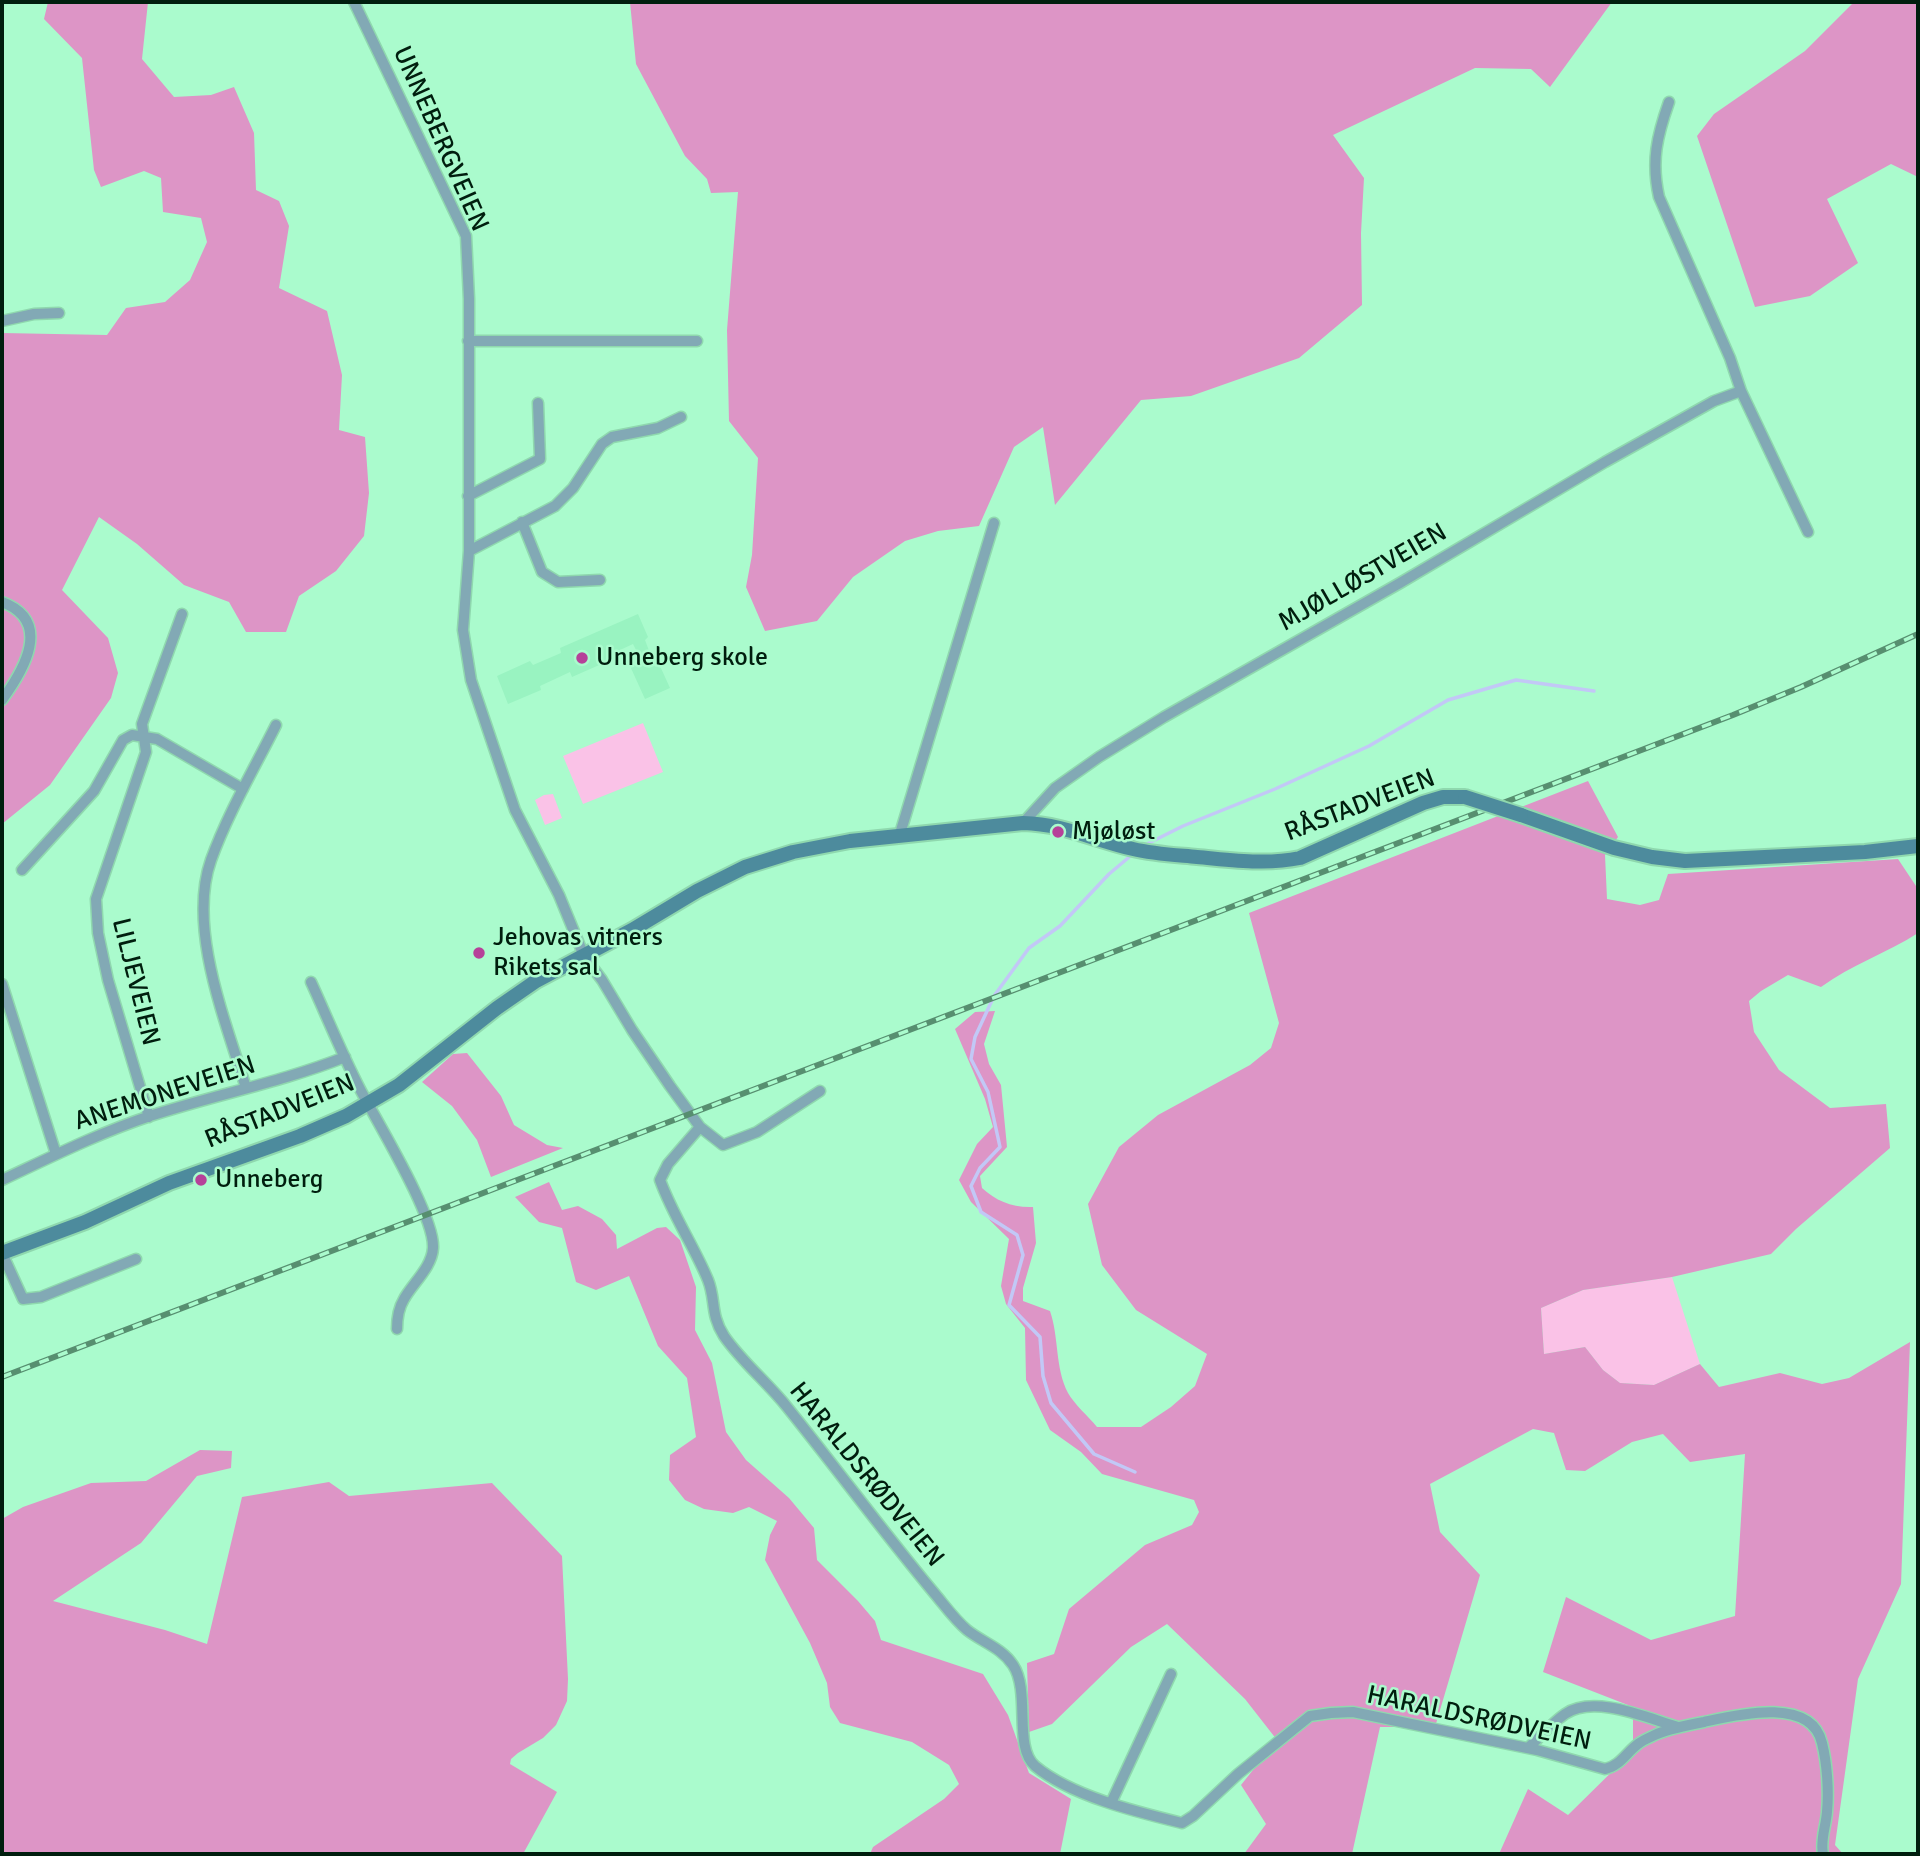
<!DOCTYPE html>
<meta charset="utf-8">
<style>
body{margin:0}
#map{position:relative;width:1920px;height:1856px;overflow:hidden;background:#aafbcd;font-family:Signika,sans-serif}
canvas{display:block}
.frame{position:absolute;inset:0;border:4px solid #001e0e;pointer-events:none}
</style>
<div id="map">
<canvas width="1920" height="1856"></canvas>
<div class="frame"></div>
</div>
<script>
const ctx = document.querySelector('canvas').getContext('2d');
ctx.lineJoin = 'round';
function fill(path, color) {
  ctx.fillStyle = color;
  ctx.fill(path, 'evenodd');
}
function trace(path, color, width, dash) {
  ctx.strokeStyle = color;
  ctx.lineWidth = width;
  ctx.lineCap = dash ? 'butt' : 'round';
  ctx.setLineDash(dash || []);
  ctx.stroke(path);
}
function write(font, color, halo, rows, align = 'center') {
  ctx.font = font + ' Signika,sans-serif';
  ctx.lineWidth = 5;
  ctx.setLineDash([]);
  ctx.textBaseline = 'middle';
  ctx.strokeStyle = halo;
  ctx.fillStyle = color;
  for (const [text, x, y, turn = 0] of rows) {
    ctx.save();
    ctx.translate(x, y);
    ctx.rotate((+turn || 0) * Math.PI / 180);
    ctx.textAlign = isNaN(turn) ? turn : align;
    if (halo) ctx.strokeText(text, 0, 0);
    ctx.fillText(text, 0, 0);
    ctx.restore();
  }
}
const built = new Path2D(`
 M 638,614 L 648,637 L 645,640 L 651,656 L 655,655 L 670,688 L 645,699 L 630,666 L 641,660 L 633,644 L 620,650 L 622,655 L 572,677 L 570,672 L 540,686 L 541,690 L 508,704 L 497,676 L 530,661 L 533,665 L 561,653 L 560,648 Z`);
const green = new Path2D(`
 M 643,723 L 663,772 L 583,804 L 563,756 Z
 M 553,794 L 562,818 L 545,825 L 535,800 L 544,795 Z
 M 1672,1277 L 1700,1364 L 1654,1385 L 1620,1383 L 1603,1370 L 1585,1347 L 1544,1354 L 1541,1308 L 1583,1290 Z`);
const forest = new Path2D(`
 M 48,2 L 148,2 L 142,59 L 174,97 L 211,95 L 234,87 L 254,133 L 256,190 L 279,201 L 289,226 L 279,288 L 327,311 L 342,375 L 339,430 L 365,437 L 369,493 L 364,536 L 336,571 L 299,596 L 286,632 L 246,632 L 229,602 L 184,585 L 137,544 L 99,517 L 62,590 L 108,638 L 118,673 L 111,698 L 50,785 L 2,824 L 2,333 L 107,335 L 126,308 L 165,302 L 190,280 L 207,242 L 201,218 L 163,212 L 161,178 L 144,171 L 101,187 L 94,170 L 82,58 L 44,19 Z
 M 630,2 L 1612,2 L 1550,87 L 1531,69 L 1475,68 L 1333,135 L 1364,178 L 1361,233 L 1362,305 L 1299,358 L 1191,396 L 1141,400 L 1055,505 L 1043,427 L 1014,447 L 979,526 L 938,531 L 905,541 L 853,577 L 817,621 L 765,631 L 746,587 L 752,555 L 758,458 L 729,421 L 727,330 L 738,192 L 711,193 L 707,179 L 685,156 L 636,64 Z
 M 1854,2 L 1918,2 L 1918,177 L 1891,164 L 1827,199 L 1858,263 L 1810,296 L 1755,307 L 1697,136 L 1714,114 L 1805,51 Z
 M 1588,781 L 1618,837 L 1605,855 L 1607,899 L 1640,905 L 1659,900 L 1668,874 L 1898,859 L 1918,889 L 1918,933 C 1887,953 1851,965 1821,987 L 1788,975 L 1761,991 L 1749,1001 L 1754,1032 L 1779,1070 L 1830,1108 L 1886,1104 L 1890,1148 L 1796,1229 L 1771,1254 L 1672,1277 L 1583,1290 L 1541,1308 L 1544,1354 L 1585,1347 L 1603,1370 L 1620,1383 L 1654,1385 L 1700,1364 L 1719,1387 L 1780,1373 L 1822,1384 L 1849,1378 L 1910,1342 L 1901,1584 L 1858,1679 L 1835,1845 L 1843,1854 L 1499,1854 L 1528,1789 L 1568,1815 L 1633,1751 L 1633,1707 L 1543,1672 L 1566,1597 L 1651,1640 L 1735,1616 L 1745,1454 L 1690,1462 L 1663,1434 L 1632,1442 L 1585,1471 L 1566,1470 L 1554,1433 L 1533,1429 L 1430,1484 L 1440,1532 L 1480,1575 L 1435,1727 L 1380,1727 L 1352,1854 L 1244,1854 L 1266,1824 L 1241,1785 L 1277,1740 L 1245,1699 L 1167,1624 L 1131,1647 L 1052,1724 L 1029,1732 L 1027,1663 L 1054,1654 L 1069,1609 L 1145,1545 L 1192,1525 L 1199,1512 L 1194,1500 L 1102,1474 L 1081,1452 L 1050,1430 L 1026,1380 L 1025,1328 L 1006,1304 L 1001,1286 L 1009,1239 L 971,1202 L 959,1180 L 977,1144 L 993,1127 L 985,1099 L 955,1029 L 975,1012 L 995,1011 L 984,1044 L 989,1064 L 1001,1085 L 1007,1147 L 980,1176 L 982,1188 C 996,1201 1013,1208 1033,1207 L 1036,1243 L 1023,1288 L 1023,1301 L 1050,1311 C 1059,1337 1055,1368 1068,1393 C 1075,1405 1088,1416 1097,1427 L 1141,1427 L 1171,1407 L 1195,1386 L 1207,1354 L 1136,1310 L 1102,1265 L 1088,1204 L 1119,1147 L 1158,1115 L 1250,1065 L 1271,1048 L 1279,1023 L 1249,913 Z
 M 467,1053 L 501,1096 L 514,1125 L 547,1145 L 563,1148 L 491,1177 L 477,1140 L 452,1106 L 422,1082 L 453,1054 Z
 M 549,1182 L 562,1210 L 578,1206 L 602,1219 L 616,1235 L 617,1249 L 657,1228 L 666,1227 L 680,1240 L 696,1287 L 695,1330 L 712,1363 L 726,1432 L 746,1460 L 789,1498 L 814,1528 L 817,1560 L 858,1601 L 875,1621 L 881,1640 L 983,1674 L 1008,1715 L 1029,1773 L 1071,1799 L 1060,1854 L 870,1854 L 873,1847 L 944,1799 L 959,1784 L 949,1765 L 912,1742 L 840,1723 L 830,1707 L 827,1683 L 810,1643 L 765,1560 L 770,1535 L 777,1521 L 749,1507 L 733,1513 L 704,1509 L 685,1500 L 669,1480 L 670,1455 L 696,1437 L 687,1378 L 658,1346 L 629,1276 L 596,1290 L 576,1282 L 562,1228 L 539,1222 L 515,1197 Z
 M 200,1450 L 232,1451 L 231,1468 L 197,1476 L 141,1543 L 53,1601 L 165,1630 L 207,1644 L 242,1497 L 329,1482 L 349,1496 L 492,1483 L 562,1556 L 568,1679 L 567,1701 L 556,1725 L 543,1738 L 518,1753 L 511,1759 L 510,1764 L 557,1792 L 523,1854 L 2,1854 L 2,1519 L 23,1507 L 91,1483 L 146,1481 Z`);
const stream = new Path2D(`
 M 1143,846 L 1183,826 L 1275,789 L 1369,746 L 1448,700 L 1516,680 L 1594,691
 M 1134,853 L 1109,874 L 1060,926 L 1029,948 L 994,996 L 975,1037 L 971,1059 L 988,1092 L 1000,1147 L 980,1168 L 971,1186 L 981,1212 L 1017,1235 L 1023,1255 L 1009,1305 L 1040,1337 L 1043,1376 L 1051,1403 L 1094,1454 L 1135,1472`);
const street = new Path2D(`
 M 354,2 L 466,236 L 469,299 L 469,551 L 463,630 L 471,680 L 515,810 L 559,895 L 584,956 L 602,980 L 632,1030 L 670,1086 L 700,1127 L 668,1164 L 660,1180 C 673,1216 694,1246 708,1280 C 716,1300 710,1314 724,1336 C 742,1362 767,1382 787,1407 C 837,1469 884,1533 935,1594 C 945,1606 955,1620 967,1630 C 982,1642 1002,1648 1013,1665 C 1031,1692 1013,1747 1035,1766 C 1071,1796 1137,1812 1182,1823 L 1193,1816 L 1238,1774 L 1310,1716 L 1331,1713 L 1353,1712 L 1537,1750 L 1605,1769 C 1620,1766 1626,1753 1638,1744 C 1643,1740 1651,1737 1657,1734 C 1672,1728 1688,1725 1704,1722 C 1736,1715 1811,1696 1822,1743 C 1827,1763 1829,1791 1827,1812 C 1826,1826 1820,1840 1823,1854
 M 1669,102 C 1657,136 1651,161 1659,197 L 1730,358 L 1741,391 L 1808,532
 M 2,321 L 34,314 L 59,313
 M 468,341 L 697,341
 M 468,496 L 540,459 L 538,403
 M 522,522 L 542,572 L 558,582 L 600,580
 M 469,551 L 555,506 L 573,488 L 602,444 L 612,437 L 658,428 L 681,417
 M 2,602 C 53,621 24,670 2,700
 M 1023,823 L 1055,788 L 1099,757 L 1164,717 L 1400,583 L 1605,462 L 1714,401 L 1741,391
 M 899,837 L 994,523
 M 22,870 L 94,791 L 123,740 L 132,735 L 157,739 L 243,789
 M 311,982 C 327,1017 342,1054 360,1089 C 377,1122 435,1216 433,1248 C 432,1267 413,1283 404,1299 C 398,1309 397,1318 397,1329
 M 2,984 L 56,1154
 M 246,1088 C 226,1022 187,928 211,860 C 228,813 254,769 276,725
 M 149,1117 L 108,980 L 98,933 L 96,899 L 146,752 L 142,724 L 182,614
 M 700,1127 L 723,1145 L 757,1132 L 820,1091
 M 2,1180 C 51,1157 99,1133 150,1116 C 214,1095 282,1082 345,1057
 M 2,1253 L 23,1299 L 41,1297 L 136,1259
 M 1528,1748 C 1540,1737 1552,1723 1565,1714 C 1594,1694 1647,1718 1678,1727
 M 1111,1803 L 1171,1674`);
const secondary = new Path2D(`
 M 1521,815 L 1614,848 L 1652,857 L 1685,861 L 1865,852 L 1918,846
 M 2,1253 L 85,1222 L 169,1183 L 300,1136 L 346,1116 L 399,1085 L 497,1008 L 536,981 L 632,930 L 697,891 L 745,867 L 793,852 L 850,841 L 1023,823 C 1063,824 1094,840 1133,849 C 1154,854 1176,855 1197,857 C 1232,860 1266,865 1300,858 L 1423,803 L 1443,797 L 1465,797`);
const rail = new Path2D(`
 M 2,1377 L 1733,715 L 1801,687 L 1918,634`);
const secondaryBridge = new Path2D(`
 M 1465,797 L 1521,815`);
const markers = [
 [582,658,7,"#b64199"],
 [1058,832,7,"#b64199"],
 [479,953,7,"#b64199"],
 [201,1180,7,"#b64199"]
];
const streetNames = [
 ["UNNEBERGVEIEN",440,139,66],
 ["MJØLLØSTVEIEN",1363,578,-30],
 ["RÅSTADVEIEN",1360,806,-21],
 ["LILJEVEIEN",135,982,76],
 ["ANEMONEVEIEN",165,1094,-18],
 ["RÅSTADVEIEN",280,1112,-22],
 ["HARALDSRØDVEIEN",866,1475,51],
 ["HARALDSRØDVEIEN",1479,1719,12]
];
const poiNames = [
 ["Unneberg skole",596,658],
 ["Mjøløst",1072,832],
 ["Jehovas vitners",493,938],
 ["Rikets sal",493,968],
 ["Unneberg",215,1180]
];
fill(built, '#99f3c1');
fill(green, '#fac2e7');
fill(forest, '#dd95c6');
trace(stream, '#c2c8f6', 3.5);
trace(street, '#8fd8ae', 13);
trace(secondary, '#8fd8ae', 18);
trace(street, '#82a9b5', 10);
trace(secondary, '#4d8b9d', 14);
trace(rail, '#578f70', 6);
trace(rail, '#aafbcd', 3.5, [10]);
trace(secondaryBridge, '#8fd8ae', 18, []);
trace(secondaryBridge, '#4d8b9d', 14);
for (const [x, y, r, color] of markers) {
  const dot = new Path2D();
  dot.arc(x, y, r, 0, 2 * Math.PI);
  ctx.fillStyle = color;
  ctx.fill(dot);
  trace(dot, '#aafbcd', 2.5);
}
write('26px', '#001e0e', '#aafbcd', streetNames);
write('26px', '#001e0e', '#aafbcd', poiNames, 'left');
</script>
